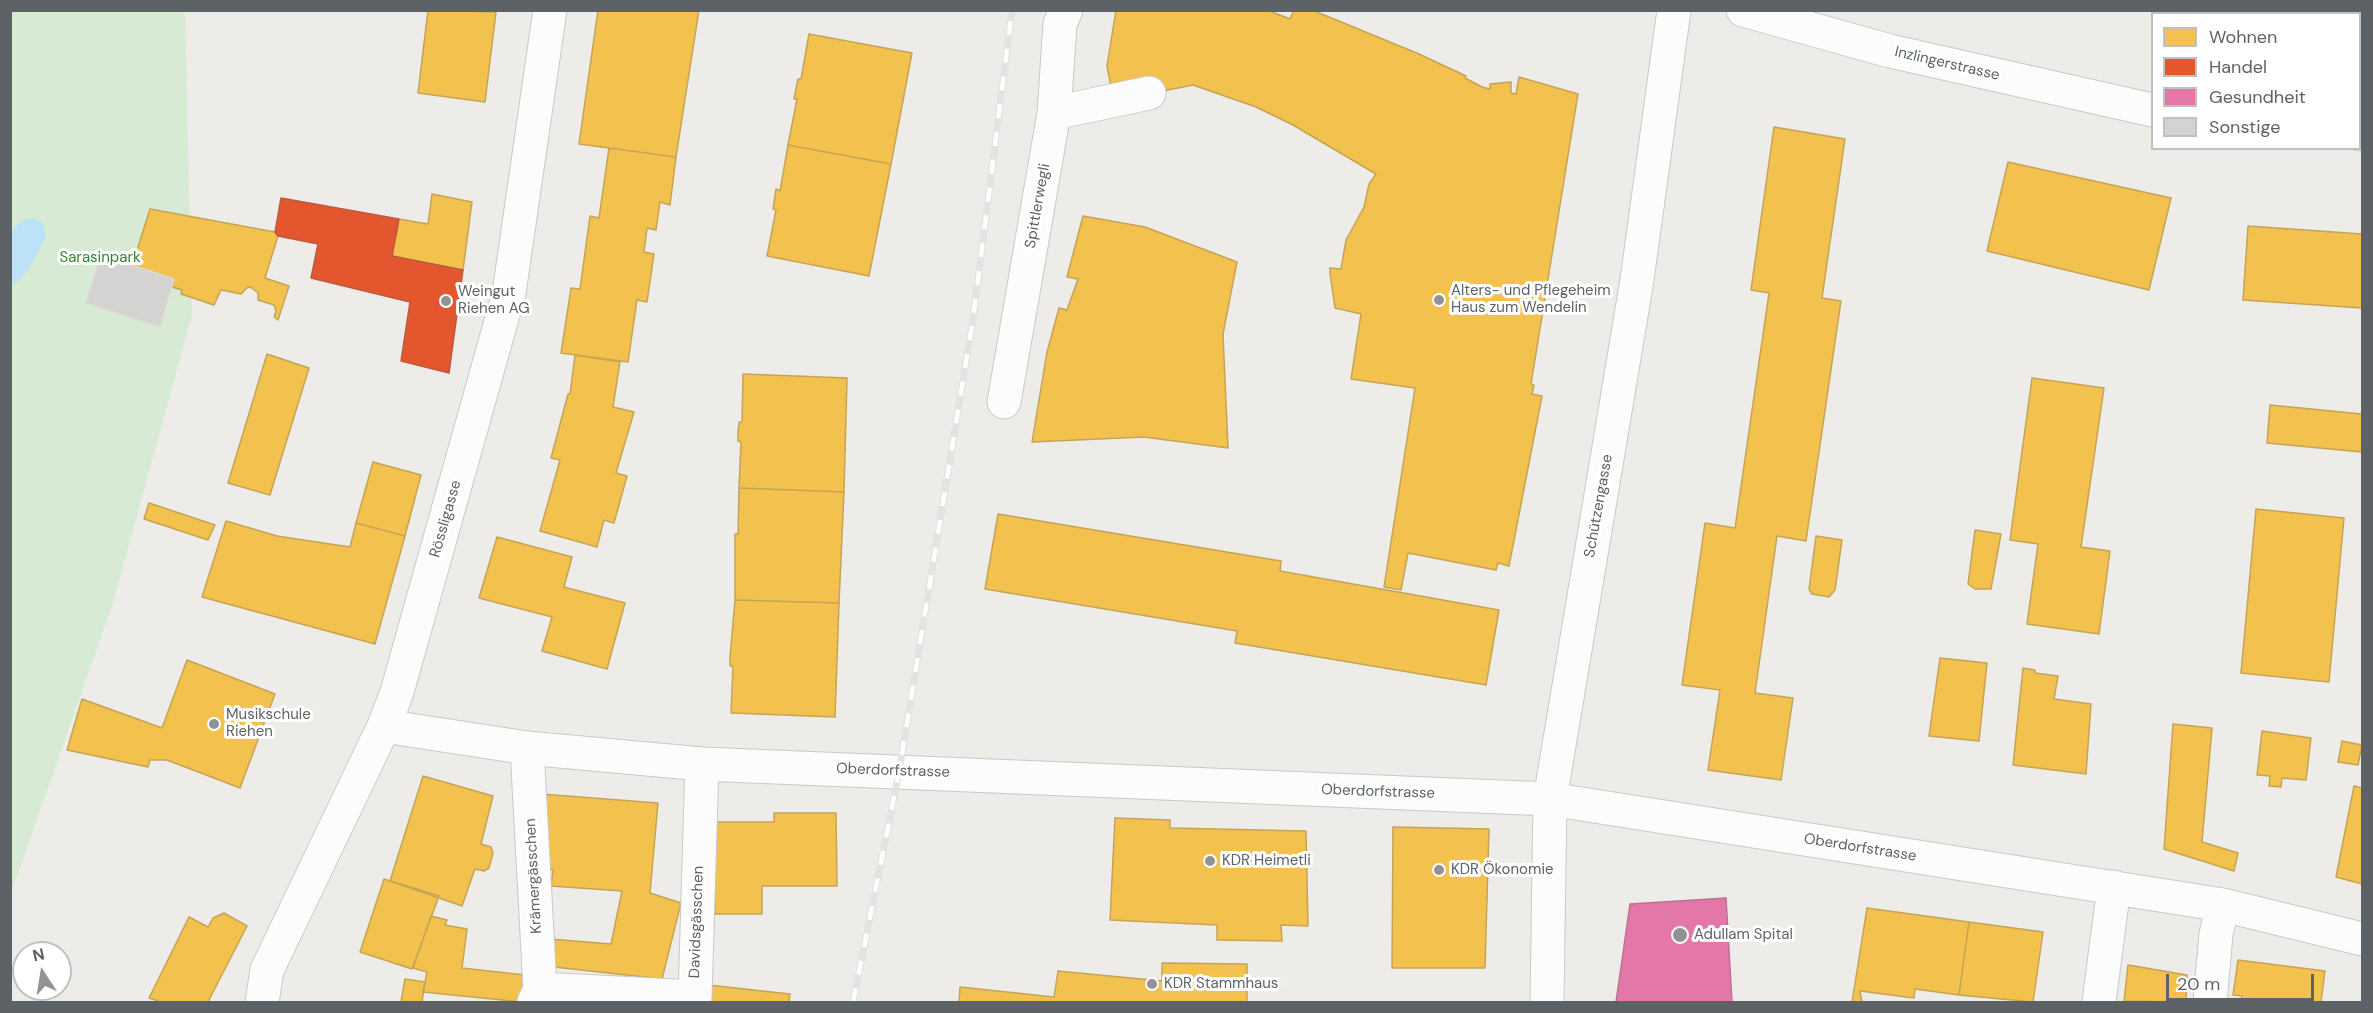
<!DOCTYPE html>
<meta charset="utf-8">
<style>
body{margin:0}
#map{position:relative;width:2373px;height:1013px;overflow:hidden;background:#eeece8;font-family:"DM Sans",sans-serif}
canvas{display:block}
.frame{position:absolute;inset:0;border:12px solid #5d6267;pointer-events:none}
.legend{position:absolute;left:2151px;top:12px;width:210px;height:138px;box-sizing:border-box;background:#fff;border:2px solid #bec0c2;margin:0;padding:8px 10px;list-style:none;font-size:18px;color:#5d6267}
.legend li{display:flex;align-items:center;gap:12px;height:30px}
.legend b{width:30px;border:2px solid #bec0c2}
.north{position:absolute;left:12px;top:941px;width:60px;height:60px;box-sizing:border-box;background:#fff;border:2px solid #bec0c2;border-radius:50%;rotate:348deg;font-size:16px;font-weight:700;line-height:24px;text-align:center;color:#5d6267}
.north::after{content:'';display:block;margin:auto;width:21px;height:27px;background:#909294;clip-path:polygon(50% 0,100% 100%,50% 72%,0 100%)}
.scale{position:absolute;left:2166px;top:974px;width:148px;height:27px;box-sizing:border-box;border:3px solid #5d6267;border-top:0;padding-left:8px;font-size:18px;line-height:21px;white-space:nowrap;color:#5d6267;-webkit-text-stroke:4px #fff;paint-order:stroke}
</style>
<div id="map">
<canvas width="2373" height="1013"></canvas>
<div class="frame"></div>
<ul class="legend">
<li><b style="height:16px;background:#f2c14e"></b>Wohnen</li>
<li><b style="height:16px;background:#e4572e"></b>Handel</li>
<li><b style="height:16px;background:#e377a8"></b>Gesundheit</li>
<li><b style="height:16px;background:#d4d3d1"></b>Sonstige</li>
</ul>
<div class="north">N</div>
<div class="scale">20 m</div>
</div>
<script>
const ctx = document.querySelector('canvas').getContext('2d');
ctx.lineJoin = 'round';
function fill(path, color) {
  ctx.fillStyle = color;
  ctx.fill(path, 'evenodd');
}
function trace(path, color, width, dash) {
  ctx.strokeStyle = color;
  ctx.lineWidth = width;
  ctx.lineCap = dash ? 'butt' : 'round';
  ctx.setLineDash(dash || []);
  ctx.stroke(path);
}
function write(font, color, halo, rows, align = 'center') {
  ctx.font = font + ' "DM Sans",sans-serif';
  ctx.lineWidth = 6;
  ctx.setLineDash([]);
  ctx.textBaseline = 'middle';
  ctx.strokeStyle = halo;
  ctx.fillStyle = color;
  for (const [text, x, y, turn = 0] of rows) {
    ctx.save();
    ctx.translate(x, y);
    ctx.rotate((+turn || 0) * Math.PI / 180);
    ctx.textAlign = isNaN(turn) ? turn : align;
    if (halo) ctx.strokeText(text, 0, 0);
    ctx.fillText(text, 0, 0);
    ctx.restore();
  }
}
const green = new Path2D(`
 M 11,11 L 185,11 L 192,315 L 112,606 L 11,893 Z`);
const water = new Path2D(`
 M 33,218 L 43,223 L 46,236 C 37,254 29,275 11,286 L 11,231 L 23,220 Z`);
const homes = new Path2D(`
 M 428,10 L 496,12 L 485,102 L 418,93 Z
 M 598,10 L 699,10 L 676,157 L 579,144 Z
 M 1116,10 L 1267,10 L 1290,19 L 1294,10 L 1312,10 L 1419,54 L 1466,76 L 1465,78 L 1482,87 L 1490,89 L 1490,84 L 1511,82 L 1511,93 L 1516,94 L 1519,77 L 1578,94 L 1531,384 L 1534,385 L 1532,394 L 1542,396 L 1509,566 L 1498,563 L 1496,570 L 1408,553 L 1401,590 L 1384,587 L 1415,388 L 1351,379 L 1361,314 L 1335,308 L 1330,273 L 1330,268 L 1341,269 L 1346,240 L 1364,207 L 1369,184 L 1376,174 L 1293,125 L 1256,107 L 1193,85 L 1158,92 L 1112,92 L 1107,66 Z
 M 809,34 L 912,53 L 891,164 L 788,145 L 797,99 L 794,99 L 798,79 L 801,79 Z
 M 1774,127 L 1845,139 L 1822,298 L 1841,301 L 1806,541 L 1777,536 L 1755,693 L 1793,698 L 1781,780 L 1708,770 L 1720,690 L 1682,685 L 1705,523 L 1735,528 L 1769,293 L 1751,290 Z
 M 788,145 L 891,164 L 869,276 L 767,256 L 776,210 L 773,209 L 776,189 L 780,191 Z
 M 609,148 L 676,157 L 670,205 L 660,202 L 656,230 L 647,228 L 644,252 L 654,254 L 647,302 L 637,300 L 628,362 L 561,353 L 571,288 L 580,289 L 590,216 L 599,218 Z
 M 2008,162 L 2171,198 L 2149,290 L 1987,251 Z
 M 432,194 L 472,202 L 463,270 L 392,256 L 399,219 L 428,224 Z
 M 150,209 L 275,232 L 278,236 L 265,278 L 289,286 L 278,320 L 274,317 L 276,311 L 274,305 L 258,300 L 258,293 L 252,288 L 248,287 L 241,294 L 221,290 L 214,305 L 181,294 L 182,290 L 172,287 L 174,279 L 132,266 Z
 M 1083,216 L 1145,227 L 1237,262 L 1223,334 L 1228,448 L 1144,437 L 1032,442 L 1047,352 L 1059,308 L 1067,310 L 1078,279 L 1067,277 Z
 M 2248,226 L 2362,234 L 2362,308 L 2243,300 Z
 M 267,354 L 309,368 L 270,495 L 228,483 Z
 M 575,355 L 620,362 L 613,407 L 634,412 L 616,473 L 627,476 L 614,523 L 604,520 L 597,547 L 540,531 L 560,460 L 551,458 L 568,394 L 570,394 Z
 M 743,374 L 847,378 L 844,492 L 739,488 L 741,442 L 738,441 L 738,432 L 739,422 L 742,422 Z
 M 2032,378 L 2104,388 L 2081,547 L 2110,551 L 2099,634 L 2027,624 L 2038,544 L 2010,540 Z
 M 2270,405 L 2362,414 L 2362,452 L 2267,443 Z
 M 373,462 L 421,475 L 405,536 L 356,523 Z
 M 739,488 L 844,492 L 839,603 L 735,600 L 735,534 L 738,534 Z
 M 149,503 L 215,525 L 208,540 L 144,519 Z
 M 2256,509 L 2344,518 L 2329,682 L 2241,673 Z
 M 998,514 L 1281,561 L 1280,571 L 1499,610 L 1486,685 L 1235,643 L 1237,631 L 985,589 Z
 M 226,521 L 277,536 L 350,547 L 356,523 L 405,536 L 375,644 L 202,597 Z
 M 1975,530 L 2001,534 L 1991,589 L 1975,589 L 1968,584 Z
 M 1816,536 L 1842,540 L 1835,590 L 1829,597 L 1812,594 L 1809,589 Z
 M 497,537 L 572,557 L 564,587 L 625,603 L 607,669 L 542,651 L 552,617 L 479,598 Z
 M 735,600 L 839,603 L 835,717 L 731,713 L 733,666 L 730,666 L 730,657 Z
 M 1940,658 L 1987,663 L 1979,741 L 1929,736 Z
 M 187,660 L 275,694 L 240,788 L 167,760 L 150,760 L 148,767 L 67,750 L 82,699 L 162,728 Z
 M 2023,668 L 2035,670 L 2035,673 L 2058,676 L 2054,699 L 2091,704 L 2086,774 L 2013,765 Z
 M 2173,724 L 2212,728 L 2202,842 L 2238,853 L 2234,871 L 2164,849 Z
 M 2262,731 L 2311,738 L 2306,780 L 2282,778 L 2281,787 L 2269,786 L 2270,776 L 2257,775 Z
 M 2342,741 L 2362,745 L 2358,765 L 2338,762 Z
 M 423,776 L 493,796 L 481,844 L 491,847 L 493,853 L 489,868 L 484,871 L 475,869 L 462,906 L 390,881 Z
 M 2354,786 L 2362,788 L 2362,884 L 2336,877 Z
 M 541,794 L 658,803 L 650,893 L 681,903 L 662,979 L 554,967 L 550,939 L 611,944 L 622,891 L 551,886 L 553,870 L 536,869 Z
 M 774,813 L 836,813 L 837,886 L 762,886 L 762,914 L 715,914 L 714,822 L 774,822 Z
 M 1115,818 L 1170,820 L 1170,828 L 1306,831 L 1308,926 L 1281,925 L 1282,941 L 1217,940 L 1217,925 L 1110,920 Z
 M 1393,827 L 1489,829 L 1485,968 L 1392,968 Z
 M 384,879 L 439,896 L 412,969 L 360,952 Z
 M 1867,908 L 1969,922 L 1959,995 L 1915,989 L 1914,998 L 1860,991 L 1862,1002 L 1852,1002 Z
 M 224,913 L 247,926 L 208,1002 L 161,1002 L 149,998 L 189,917 L 208,927 L 213,918 Z
 M 431,916 L 447,920 L 445,925 L 467,929 L 462,968 L 525,975 L 522,1002 L 423,992 L 427,972 L 413,968 Z
 M 1969,922 L 2043,932 L 2033,1002 L 1959,995 Z
 M 2238,960 L 2325,971 L 2321,1002 L 2241,1002 L 2242,996 L 2233,995 Z
 M 1162,963 L 1247,964 L 1247,1002 L 959,1002 L 960,987 L 1054,997 L 1058,971 L 1162,981 Z
 M 2128,965 L 2187,975 L 2186,1002 L 2124,1001 Z
 M 405,979 L 425,982 L 422,1002 L 401,1002 Z
 M 699,984 L 790,994 L 789,1002 L 697,1002 Z`);
const shops = new Path2D(`
 M 281,198 L 399,219 L 392,256 L 463,270 L 449,373 L 401,361 L 410,302 L 311,278 L 318,244 L 278,236 L 275,232 Z`);
const health = new Path2D(`
 M 1726,898 L 1732,1002 L 1616,1002 L 1630,904 Z`);
const building = new Path2D(`
 M 101,255 L 174,279 L 160,327 L 86,303 Z`);
const minor = new Path2D(`
 M 1743,10 L 1890,51 L 2152,110
 M 1054,113 L 1149,93
 M 2360,134 L 2362,134
 M 1004,402 L 1054,113 L 1060,24 L 1066,10
 M 384,726 L 527,748 L 702,764 L 1550,799 L 2223,905 L 2362,939
 M 527,748 L 540,989 L 534,1002
 M 540,989 L 695,997 L 702,764
 M 262,1002 L 267,970 L 384,726 L 397,692 L 509,293 L 550,10
 M 1547,1002 L 1550,799 L 1637,280 L 1674,10
 M 2099,1002 L 2114,887
 M 2210,1002 L 2216,934 L 2223,905`);
const rail = new Path2D(`
 M 853,1002 L 899,772 L 973,319 L 1012,10`);
const markers = [
 [1439,300,6,"#909294"],
 [446,301,6,"#909294"],
 [214,724,6,"#909294"],
 [1210,861,6,"#909294"],
 [1439,870,6,"#909294"],
 [1680,935,8,"#909294"],
 [1152,984,6,"#909294"]
];
const streetNames = [
 ["Inzlingerstrasse",1947,64,13],
 ["Spittlerwegli",1038,206,-80],
 ["Schützengasse",1599,506,-80],
 ["Rössligasse",446,519,-74],
 ["Oberdorfstrasse",893,771,2],
 ["Oberdorfstrasse",1378,792,2],
 ["Oberdorfstrasse",1860,848,9],
 ["Krämergässchen",534,876,-93],
 ["Davidsgässchen",697,922,-88]
];
const parkNames = [
 ["Sarasinpark",100,258]
];
const poiNames = [
 ["Alters- und Pflegeheim",1451,291],
 ["Haus zum Wendelin",1451,308],
 ["Weingut",458,292],
 ["Riehen AG",458,309],
 ["Musikschule",226,715],
 ["Riehen",226,732],
 ["KDR Heimetli",1222,861],
 ["KDR Ökonomie",1451,870],
 ["Adullam Spital",1694,935],
 ["KDR Stammhaus",1164,984]
];
fill(green, '#d7ead3');
fill(water, '#bce2f8');
fill(homes, '#f2c14e');
trace(homes, '#c5a456', 1.5);
fill(shops, '#e4572e');
trace(shops, '#bc5a3f', 1.5);
fill(health, '#e377a8');
trace(health, '#bb7194', 1.5);
fill(building, '#d4d3d1');
trace(building, '#dddbd8', 1.5);
trace(minor, '#c9c9c9', 35);
trace(minor, '#fcfcfc', 33);
trace(rail, '#e3e3e3', 7);
trace(rail, '#fff', 4.5, [14]);
for (const [x, y, r, color] of markers) {
  const dot = new Path2D();
  dot.arc(x, y, r, 0, 2 * Math.PI);
  ctx.fillStyle = color;
  ctx.fill(dot);
  trace(dot, '#fff', 2);
}
write('15px', '#5d6267', '#fff', streetNames);
write('15px', '#328231', '#fff', parkNames);
write('15px', '#5d6267', '#fff', poiNames, 'left');
</script>
